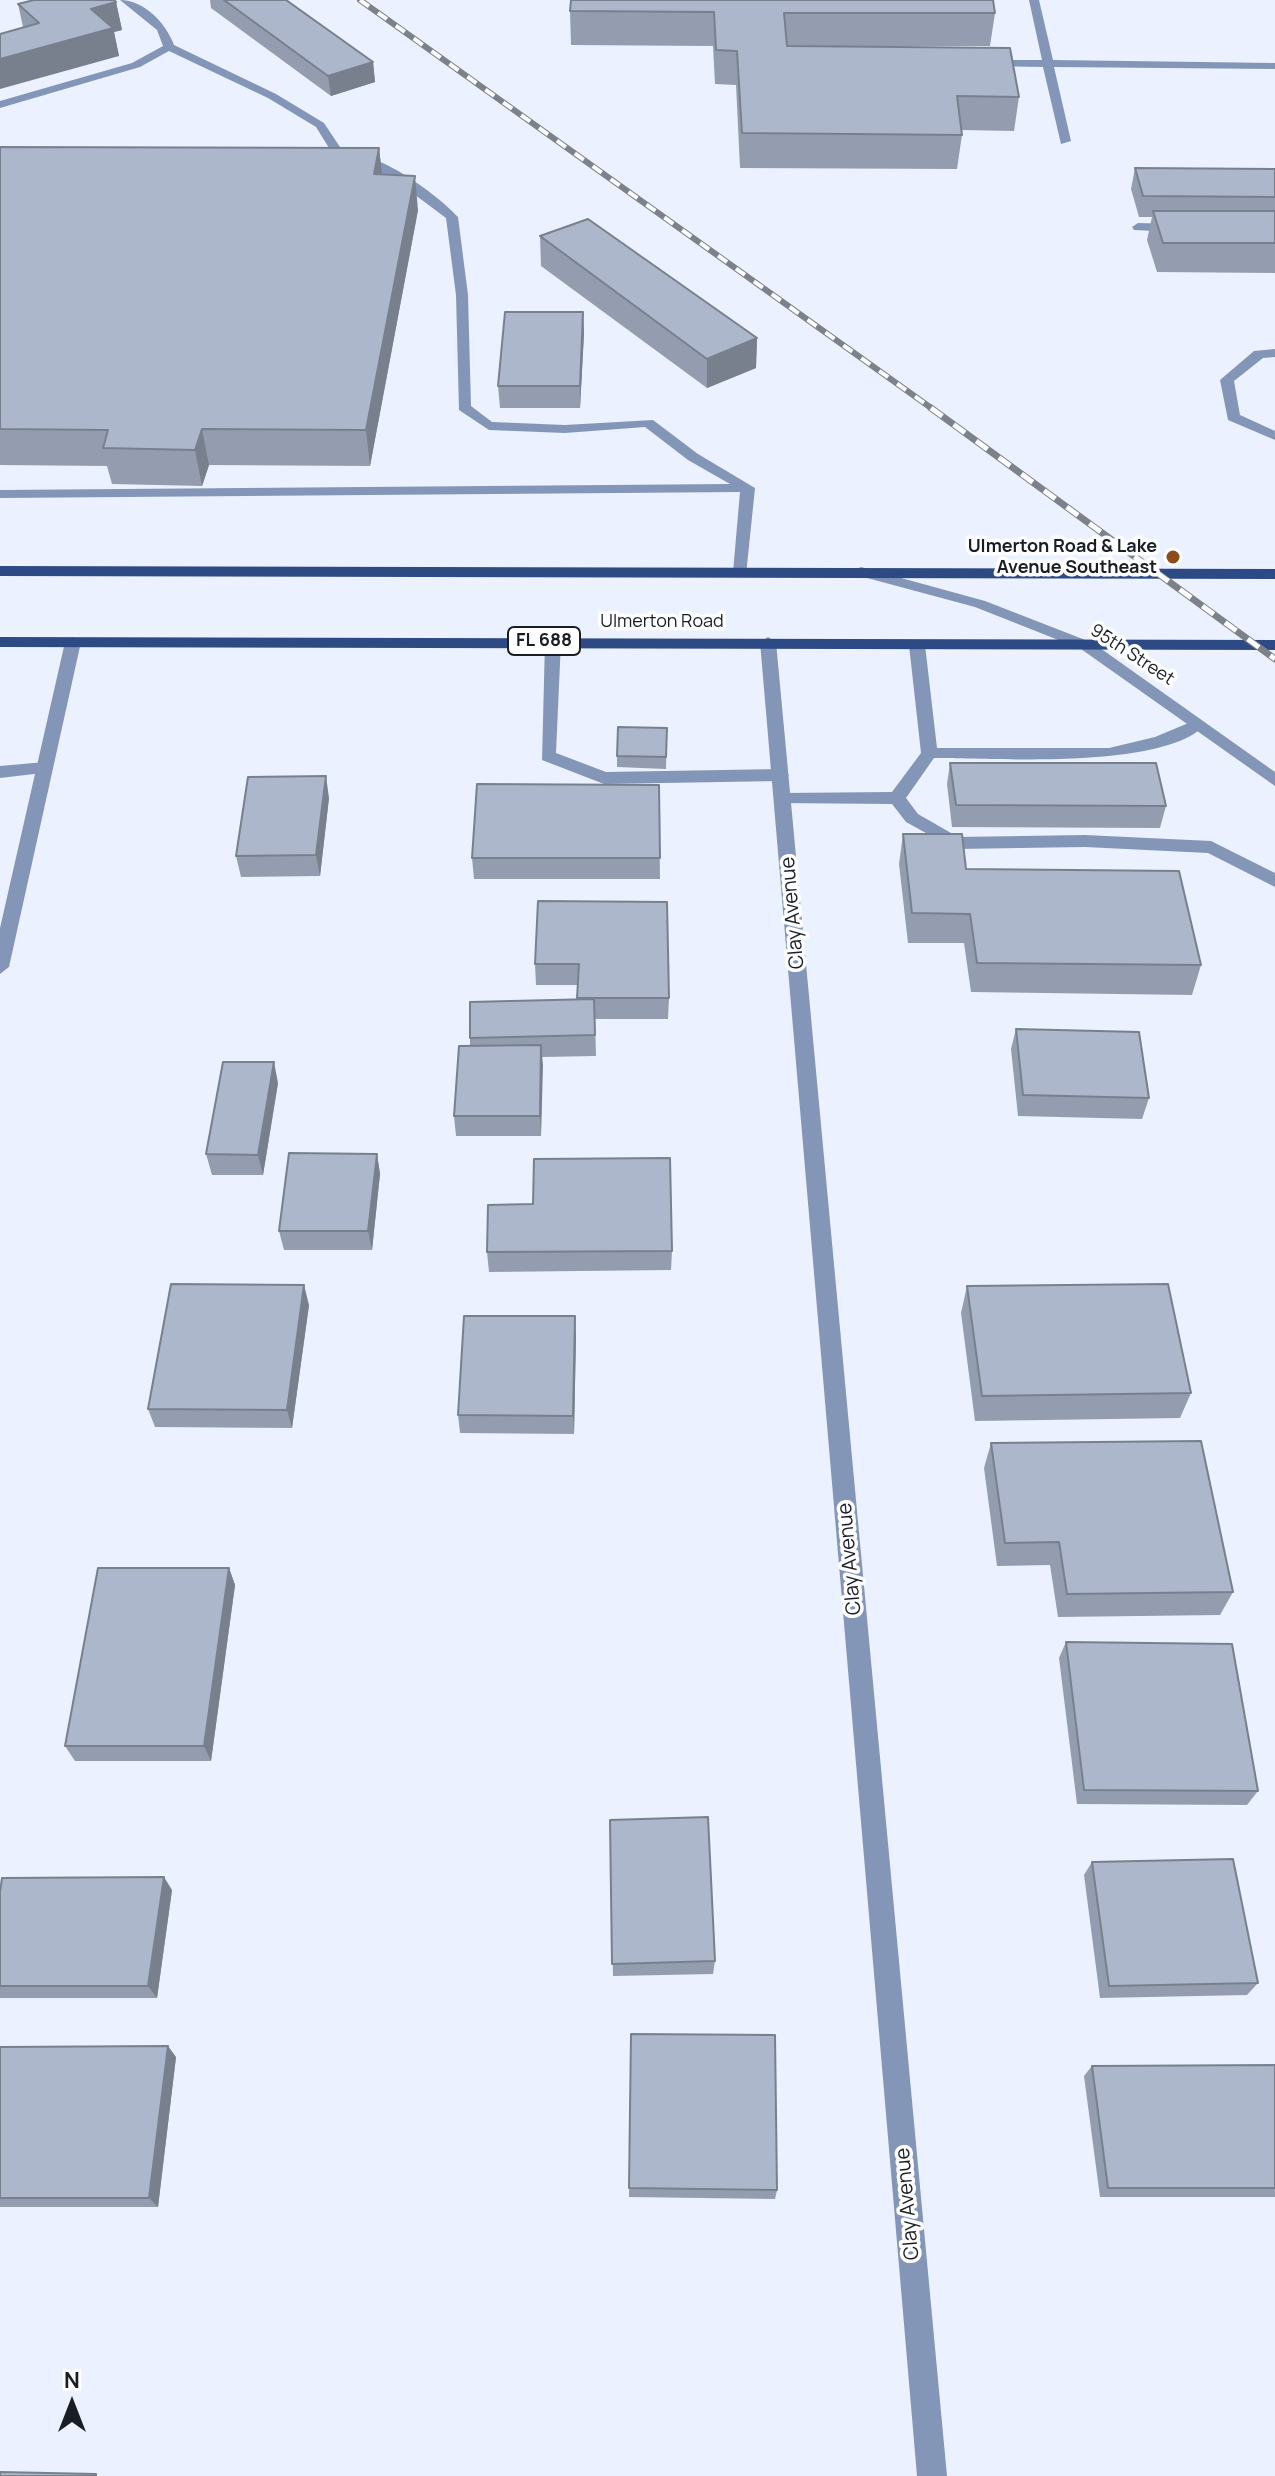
<!DOCTYPE html>
<style>
body{margin:0}
#map{position:relative;width:1275px;height:2476px;overflow:hidden;background:#ebf1fe;font-family:Manrope,sans-serif}
canvas{display:block}
.north{position:absolute;left:32px;top:2364px;width:80px;height:80px;-webkit-text-stroke:6px #fefefe;paint-order:stroke;rotate:0deg;font-size:22px;font-weight:700;line-height:32px;text-align:center;color:#191d24}
.north::after{content:'';display:block;margin:auto;width:28px;height:36px;background:#191d24;clip-path:polygon(50% 0,100% 100%,50% 72%,0 100%)}
</style>
<div id="map">
<canvas width="1275" height="2476"></canvas>
<div class="north">N</div>
</div>
<script>
const ctx = document.querySelector('canvas').getContext('2d');
ctx.lineJoin = 'round';
function fill(path, color) {
  ctx.fillStyle = color;
  ctx.fill(path, 'evenodd');
}
function trace(path, color, width, dash) {
  ctx.strokeStyle = color;
  ctx.lineWidth = width;
  ctx.lineCap = dash ? 'butt' : 'round';
  ctx.setLineDash(dash || []);
  ctx.stroke(path);
}
function write(font, color, halo, rows, align = 'center') {
  ctx.font = font + ' Manrope,sans-serif';
  ctx.lineWidth = 7;
  ctx.setLineDash([]);
  ctx.textBaseline = 'middle';
  ctx.strokeStyle = halo;
  ctx.fillStyle = color;
  for (const [text, x, y, turn = 0] of rows) {
    ctx.save();
    ctx.translate(x, y);
    ctx.rotate((+turn || 0) * Math.PI / 180);
    ctx.textAlign = isNaN(turn) ? turn : align;
    if (halo) ctx.strokeText(text, 0, 0);
    ctx.fillText(text, 0, 0);
    ctx.restore();
  }
}
const service = new Path2D(`
 M 120,0 C 144,0 166,23 174,45 L 276,94 L 324,123 L 344,153 L 334,156 L 316,127 L 268,98 L 169,51 L 140,67 L 0,108 L 0,101 L 132,63 L 163,46 L 157,30 Z
 M 1029,0 L 1039,0 L 1053,60 L 1275,63 L 1275,69 L 1054,67 L 1071,141 L 1061,144 L 1043,67 L 987,66 L 981,63 L 987,60 L 1042,60 Z
 M 351,155 C 381,153 438,195 458,217 L 468,295 L 471,406 L 492,422 L 565,425 L 653,420 L 698,454 L 755,488 L 746,575 L 736,575 L 733,572 L 740,492 L 0,498 L 0,490 L 730,484 L 688,460 L 645,427 L 565,433 L 489,430 L 459,410 L 456,295 L 446,218 L 391,177 L 351,161 Z
 M 1138,223 L 1175,224 L 1181,228 L 1175,232 L 1134,230 L 1132,227 Z
 M 1275,349 L 1275,357 L 1263,358 L 1234,381 L 1240,415 L 1275,431 L 1275,440 L 1228,420 L 1220,380 L 1254,351 Z
 M 553,636 L 561,641 L 556,753 L 606,772 L 781,769 L 789,775 L 781,781 L 604,784 L 542,760 L 545,641 Z
 M 917,640 L 925,645 L 937,748 L 1109,748 L 1155,737 L 1198,719 L 1206,724 C 1165,770 994,758 934,758 L 906,798 L 918,814 L 958,837 L 1085,835 L 1211,841 L 1275,873 L 1275,887 L 1208,853 L 1085,847 L 955,849 L 906,822 L 892,804 L 776,803 L 776,795 L 782,793 L 892,792 L 921,753 L 909,645 Z
 M 45,762 L 51,764 L 51,772 L 0,778 L 0,766 Z`);
const minor = new Path2D(`
 M 861,567 L 985,601 L 1093,643 L 1275,772 L 1275,786 L 1081,649 L 975,607 L 856,575 L 856,569 Z
 M 73,637 L 81,642 L 9,967 L 0,974 L 0,928 L 65,642 Z
 M 768,637 L 776,642 L 947,2476 L 917,2476 L 760,642 Z`);
const primary = new Path2D(`
 M 0,566 L 1275,569 L 1275,579 L 0,576 Z
 M 0,637 L 1275,640 L 1275,650 L 0,647 Z`);
const railFar1 = new Path2D(`
 M 360,0 L 934,410`);
const rail = new Path2D(`
 M 931,408 L 1275,659`);
const wall = new Path2D(`
 M 210,0 L 286,0 L 373,62 L 375,82 L 331,96 L 211,8 Z
 M 116,2 L 122,30 L 114,32 L 119,56 L 23,27 L 18,4 Z
 M 570,11 L 995,13 L 990,46 L 787,46 L 1019,97 L 1014,131 L 961,130 L 962,135 L 957,169 L 740,168 L 736,85 L 715,84 L 713,46 L 571,45 Z
 M 0,147 L 379,148 L 382,175 L 418,210 L 370,466 L 209,465 L 202,486 L 112,484 L 107,466 L 0,465 Z
 M 1135,168 L 1275,169 L 1275,273 L 1157,272 L 1147,240 L 1152,217 L 1139,217 L 1131,189 Z
 M 540,236 L 757,338 L 756,368 L 707,388 L 541,266 Z
 M 583,312 L 584,333 L 580,408 L 500,408 L 498,386 Z
 M 667,728 L 666,769 L 617,767 L 617,756 Z
 M 950,763 L 1166,806 L 1160,828 L 952,827 L 947,784 Z
 M 659,785 L 660,879 L 474,879 L 472,858 Z
 M 329,798 L 320,876 L 241,877 L 236,856 Z
 M 903,834 L 966,869 L 1201,965 L 1192,995 L 971,992 L 964,943 L 908,943 L 899,864 Z
 M 538,901 L 669,998 L 668,1019 L 595,1019 L 596,1056 L 542,1057 L 541,1136 L 456,1136 L 454,1116 L 470,1045 L 470,1038 L 577,1000 L 578,985 L 536,985 L 535,964 Z
 M 1016,1029 L 1149,1098 L 1142,1119 L 1018,1116 L 1011,1049 Z
 M 278,1083 L 263,1175 L 212,1175 L 206,1154 Z
 M 377,1154 L 380,1174 L 372,1250 L 284,1250 L 279,1231 Z
 M 672,1251 L 671,1270 L 489,1272 L 487,1252 Z
 M 967,1286 L 1191,1393 L 1180,1418 L 975,1421 L 961,1313 Z
 M 309,1305 L 292,1428 L 155,1427 L 148,1409 Z
 M 576,1335 L 574,1434 L 460,1433 L 458,1415 Z
 M 991,1443 L 1233,1592 L 1220,1615 L 1058,1617 L 1050,1565 L 997,1566 L 984,1468 Z
 M 229,1568 L 235,1585 L 211,1761 L 75,1761 L 65,1746 Z
 M 1066,1642 L 1258,1791 L 1247,1805 L 1077,1804 L 1059,1658 Z
 M 610,1820 L 715,1961 L 713,1974 L 613,1976 Z
 M 1092,1862 L 1258,1983 L 1247,1995 L 1100,1998 L 1084,1875 Z
 M 172,1890 L 157,1998 L 0,1998 L 0,1892 Z
 M 631,2034 L 777,2190 L 775,2199 L 629,2197 Z
 M 0,2047 L 176,2057 L 158,2207 L 0,2207 Z
 M 1275,2065 L 1275,2197 L 1100,2197 L 1084,2076 L 1092,2066 Z`);
const shadedWall = new Path2D(`
 M 116,2 L 122,30 L 114,32 L 119,56 L 0,89 L 0,59 L 91,9 Z
 M 373,62 L 375,82 L 331,96 L 328,76 Z
 M 379,148 L 383,182 L 374,174 Z
 M 415,176 L 418,210 L 370,466 L 366,430 Z
 M 583,312 L 584,333 L 580,408 L 580,386 Z
 M 757,338 L 756,368 L 707,388 L 707,359 Z
 M 202,429 L 209,465 L 202,486 L 195,450 Z
 M 326,776 L 329,798 L 320,876 L 316,855 Z
 M 541,1045 L 543,1065 L 541,1136 L 540,1116 Z
 M 274,1062 L 278,1083 L 263,1175 L 258,1155 Z
 M 377,1154 L 380,1174 L 372,1250 L 368,1231 Z
 M 304,1285 L 309,1305 L 292,1428 L 287,1410 Z
 M 575,1316 L 576,1335 L 574,1434 L 573,1416 Z
 M 229,1568 L 235,1585 L 211,1761 L 204,1746 Z
 M 164,1877 L 172,1890 L 157,1998 L 148,1986 Z
 M 168,2046 L 176,2057 L 158,2207 L 149,2198 Z`);
const building = new Path2D(`
 M 34,0 L 114,0 L 116,2 L 91,9 L 113,28 L 0,59 L 0,34 L 39,23 L 18,4 Z
 M 224,0 L 286,0 L 373,62 L 328,76 Z
 M 571,0 L 993,0 L 995,13 L 784,13 L 787,46 L 1010,48 L 1019,97 L 957,96 L 962,135 L 742,133 L 737,51 L 716,50 L 714,12 L 570,11 Z
 M 0,147 L 379,148 L 374,174 L 415,176 L 366,430 L 202,429 L 195,450 L 103,448 L 108,430 L 0,429 Z
 M 1135,168 L 1275,169 L 1275,197 L 1143,196 Z
 M 1153,211 L 1275,211 L 1275,243 L 1163,243 Z
 M 588,219 L 757,338 L 707,359 L 540,236 Z
 M 505,312 L 583,312 L 580,386 L 498,386 Z
 M 618,727 L 667,728 L 666,757 L 617,756 Z
 M 950,763 L 1156,763 L 1166,806 L 956,805 Z
 M 326,776 L 316,855 L 236,856 L 248,777 Z
 M 477,784 L 659,785 L 660,858 L 472,858 Z
 M 903,834 L 962,834 L 966,869 L 1179,871 L 1201,965 L 977,963 L 970,914 L 912,913 Z
 M 538,901 L 667,902 L 669,998 L 577,998 L 579,964 L 535,964 Z
 M 594,999 L 595,1035 L 470,1038 L 470,1002 Z
 M 1016,1029 L 1139,1032 L 1149,1098 L 1023,1095 Z
 M 541,1045 L 540,1116 L 454,1116 L 459,1046 Z
 M 223,1062 L 274,1062 L 258,1155 L 206,1154 Z
 M 289,1153 L 377,1154 L 368,1231 L 279,1231 Z
 M 670,1158 L 672,1251 L 487,1252 L 488,1205 L 533,1204 L 534,1159 Z
 M 171,1284 L 304,1285 L 287,1410 L 148,1409 Z
 M 1168,1284 L 1191,1393 L 982,1396 L 967,1286 Z
 M 464,1316 L 575,1316 L 573,1416 L 458,1415 Z
 M 1201,1441 L 1233,1592 L 1067,1594 L 1059,1542 L 1005,1543 L 991,1443 Z
 M 98,1568 L 229,1568 L 204,1746 L 65,1746 Z
 M 1066,1642 L 1232,1644 L 1258,1791 L 1084,1790 Z
 M 708,1817 L 715,1961 L 612,1964 L 610,1820 Z
 M 1233,1859 L 1258,1983 L 1109,1986 L 1092,1862 Z
 M 164,1877 L 148,1986 L 0,1986 L 0,1892 L 2,1878 Z
 M 631,2034 L 775,2035 L 777,2190 L 629,2188 Z
 M 168,2046 L 149,2198 L 0,2198 L 0,2047 Z
 M 1275,2065 L 1275,2188 L 1108,2188 L 1092,2066 Z
 M 0,2472 L 96,2474 L 96,2476 L 0,2476 Z`);
const markers = [
 [1173,557,8,"#8e4c1a"]
];
const farPoinames = [
 ["Ulmerton Road & Lake",1157,547],
 ["Avenue Southeast",1157,568]
];
const farStreetnames = [
 ["Ulmerton Road",662,622],
 ["95th Street",1132,655,33]
];
const shields = [
 [544,641,72]
];
const shieldNames = [
 ["FL 688",544,641]
];
const streetNames = [
 ["Clay Avenue",793,913,-95],
 ["Clay Avenue",850,1559,-95],
 ["Clay Avenue",908,2204,-95]
];
fill(service, '#8496b8');
fill(minor, '#8496b8');
fill(primary, '#2e4a84');
trace(railFar1, '#7c818a', 6);
trace(rail, '#7c818a', 7);
trace(railFar1, '#fefefe', 4, [11]);
trace(rail, '#fefefe', 5, [14]);
fill(wall, '#949daf');
fill(shadedWall, '#78808e');
fill(building, '#acb7cb');
trace(building, '#78808e', 2);
for (const [x, y, r, color] of markers) {
  const dot = new Path2D();
  dot.arc(x, y, r, 0, 2 * Math.PI);
  ctx.fillStyle = color;
  ctx.fill(dot);
  trace(dot, '#fefefe', 3);
}
write('bold 18px', '#191d24', '#fefefe', farPoinames, 'right');
write('18px', '#191d24', '#fefefe', farStreetnames);
for (const [x, y, w] of shields) {
  const box = new Path2D();
  box.roundRect(x - w / 2, y - 14, w, 28, 6);
  ctx.fillStyle = '#fefefe';
  ctx.fill(box);
  trace(box, '#191d24', 2);
}
write('bold 18px', '#191d24', null, shieldNames);
write('20px', '#191d24', '#fefefe', streetNames);
</script>
